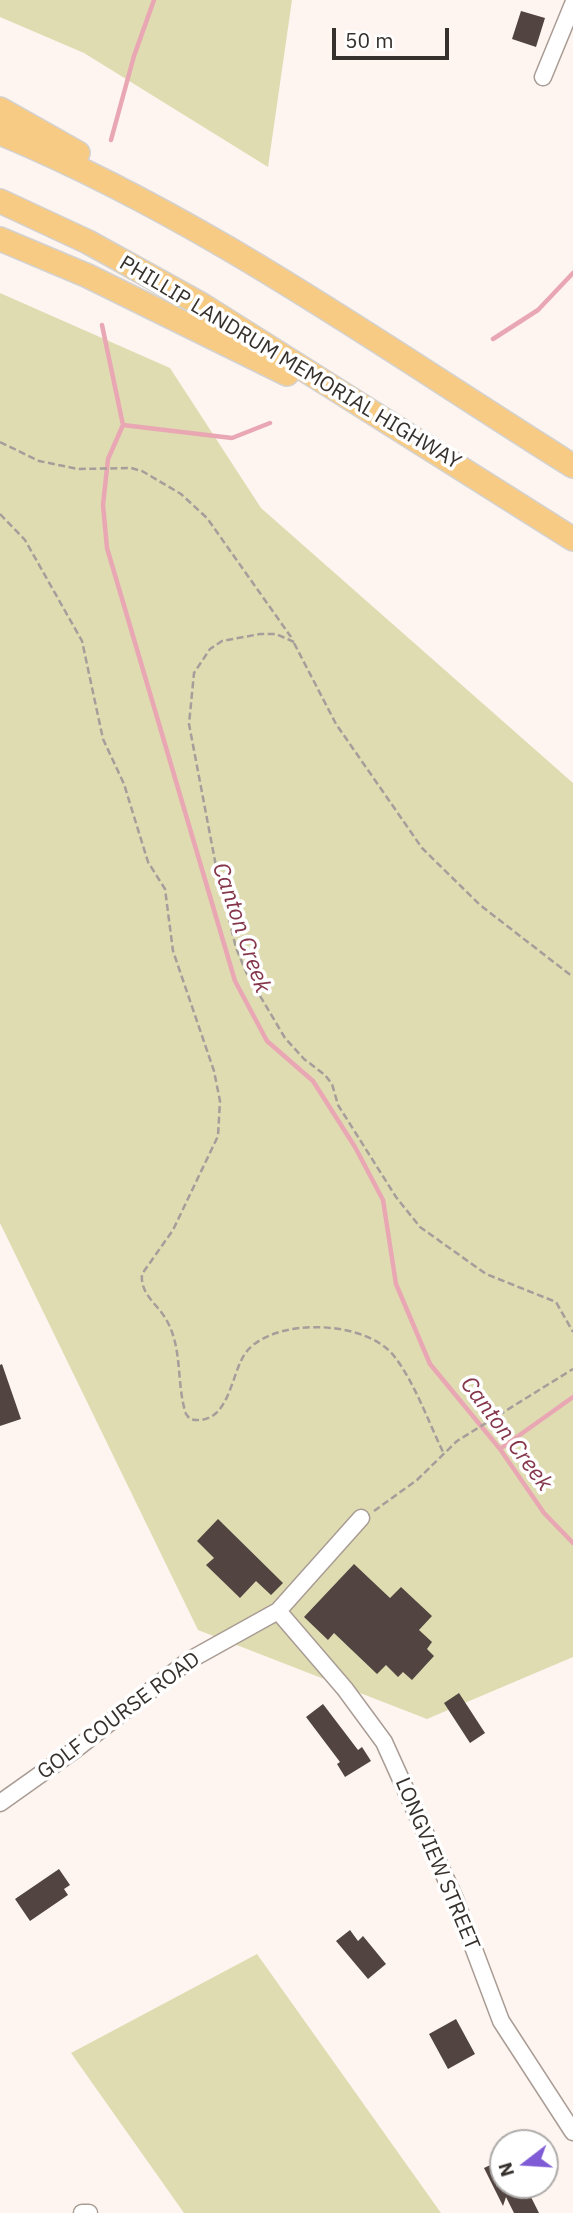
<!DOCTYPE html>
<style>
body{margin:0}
#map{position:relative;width:573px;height:2213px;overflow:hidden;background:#fef5f0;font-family:"IBM Plex Sans",sans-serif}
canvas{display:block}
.north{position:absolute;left:489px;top:2129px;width:70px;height:70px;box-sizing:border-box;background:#fff;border:2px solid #afadab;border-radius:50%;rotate:253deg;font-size:19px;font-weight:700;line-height:28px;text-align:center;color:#36312d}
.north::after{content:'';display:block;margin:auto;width:24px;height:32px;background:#7f5cd6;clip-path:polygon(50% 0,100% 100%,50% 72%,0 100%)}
.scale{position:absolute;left:332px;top:28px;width:117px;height:32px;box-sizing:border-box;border:4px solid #36312d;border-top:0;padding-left:9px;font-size:21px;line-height:24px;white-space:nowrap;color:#36312d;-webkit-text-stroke:5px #fff;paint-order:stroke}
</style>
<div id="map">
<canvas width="573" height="2213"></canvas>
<div class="north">N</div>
<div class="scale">50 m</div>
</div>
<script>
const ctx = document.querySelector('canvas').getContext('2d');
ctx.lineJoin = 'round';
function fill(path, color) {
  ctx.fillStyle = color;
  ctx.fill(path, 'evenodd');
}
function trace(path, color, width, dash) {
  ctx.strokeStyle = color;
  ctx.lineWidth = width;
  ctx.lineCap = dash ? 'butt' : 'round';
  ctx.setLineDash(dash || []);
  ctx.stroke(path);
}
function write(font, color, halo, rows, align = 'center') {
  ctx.font = font + ' "IBM Plex Sans",sans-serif';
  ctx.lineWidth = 7;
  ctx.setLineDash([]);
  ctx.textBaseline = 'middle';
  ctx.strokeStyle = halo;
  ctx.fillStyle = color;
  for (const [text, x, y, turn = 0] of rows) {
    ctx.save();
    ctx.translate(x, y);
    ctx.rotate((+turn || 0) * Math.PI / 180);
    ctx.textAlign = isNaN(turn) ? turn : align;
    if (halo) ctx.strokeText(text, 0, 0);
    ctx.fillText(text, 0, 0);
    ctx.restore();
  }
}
const green = new Path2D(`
 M 0,0 L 292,0 L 268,167 L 84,53 L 0,17 Z
 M 0,293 L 170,368 L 261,508 L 573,783 L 573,1657 L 427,1719 L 198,1630 L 0,1223 Z
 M 257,1954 L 441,2213 L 184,2213 L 71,2053 Z`);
const stream = new Path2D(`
 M 111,140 L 134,56 L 154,0
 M 102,325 L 123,425 L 108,459 L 103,505 L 107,548 L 235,981 L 267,1041 L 313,1081 L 355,1147 L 383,1200 L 396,1284 L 430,1364 L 500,1449 L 544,1513 L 573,1543
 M 493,339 L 538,310 L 573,273
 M 123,425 L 232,438 L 270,423
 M 500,1449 L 573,1397`);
const building = new Path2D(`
 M 521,11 L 545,18 L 536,47 L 512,39 Z
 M 2,1364 L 21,1419 L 0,1426 L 0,1365 Z
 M 218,1519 L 283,1583 L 271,1595 L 256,1581 L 240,1598 L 206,1565 L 214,1558 L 197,1541 Z
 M 354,1564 L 390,1598 L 401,1587 L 432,1616 L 419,1630 L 432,1642 L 427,1649 L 434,1656 L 412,1680 L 403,1672 L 398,1677 L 386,1665 L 377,1674 L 334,1633 L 328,1640 L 304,1617 Z
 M 459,1693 L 485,1733 L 470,1743 L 444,1703 Z
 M 323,1704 L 358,1750 L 362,1747 L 371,1761 L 345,1777 L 337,1764 L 340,1762 L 306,1717 Z
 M 59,1869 L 70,1885 L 64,1889 L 68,1895 L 30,1921 L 15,1899 Z
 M 350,1930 L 358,1941 L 363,1936 L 386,1964 L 368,1979 L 336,1941 Z
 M 456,2019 L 475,2054 L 448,2069 L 429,2034 Z
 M 503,2159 L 503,2185 L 530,2185 L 526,2187 L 539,2213 L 514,2213 L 506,2197 L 503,2206 L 484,2168 Z`);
const path = new Path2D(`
 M 0,442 L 39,461 L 78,469 L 131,468 L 142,471 L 181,494 L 207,518 L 291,637
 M 0,514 L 25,540 L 82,641 L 103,739 L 124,784 L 148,862 L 165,889 L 173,951 L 214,1071 L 220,1101 L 218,1136 L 173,1230 L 142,1274 C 140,1295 158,1304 167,1321 C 183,1350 176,1384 186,1414 L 190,1419 C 231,1428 230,1371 247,1351 C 276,1317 366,1320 394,1356 C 415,1383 428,1421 443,1452
 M 294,642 L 276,634 L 260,634 L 222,641 L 210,649 L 194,673 L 189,724 L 215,861 L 236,948 L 247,974 L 285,1038 L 304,1059 L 325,1075 L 332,1084 L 338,1105 L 396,1197 L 420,1227 L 486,1274 L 556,1302 L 573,1332
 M 294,643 L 336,724 L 422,848 L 480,905 L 573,977
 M 374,1511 L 417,1480 L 457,1441 L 573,1369`);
const minor = new Path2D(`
 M 543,77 L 573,4
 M 278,1611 L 345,1689 L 384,1742 L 455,1899 L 501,2021 L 573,2132
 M 0,1803 L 76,1749 L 188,1661 L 278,1611 L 361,1518
 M 82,2213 L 89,2213`);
const highway = new Path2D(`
 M 0,109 L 78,153
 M 0,133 C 205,218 386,349 573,466
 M 0,201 L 88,242 L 202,305 L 573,539
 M 0,239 L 88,276 L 287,374`);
const streetNames = [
 ["PHILLIP LANDRUM MEMORIAL HIGHWAY",290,363,31],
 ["GOLF COURSE ROAD",119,1716,-37],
 ["LONGVIEW STREET",437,1864,67]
];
const waterNames = [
 ["Canton Creek",241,928,71],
 ["Canton Creek",506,1434,53]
];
fill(green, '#dfdcb2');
trace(stream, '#e9a7b4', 4.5);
fill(building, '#514441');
trace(minor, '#a99c94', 19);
trace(highway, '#d3d2d1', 26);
trace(path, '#a59e9a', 2.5, [7, 3.5]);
trace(minor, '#fff', 16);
trace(highway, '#f7cb83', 23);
write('21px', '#36312d', '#fff', streetNames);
write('italic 23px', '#85364b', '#fff', waterNames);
</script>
